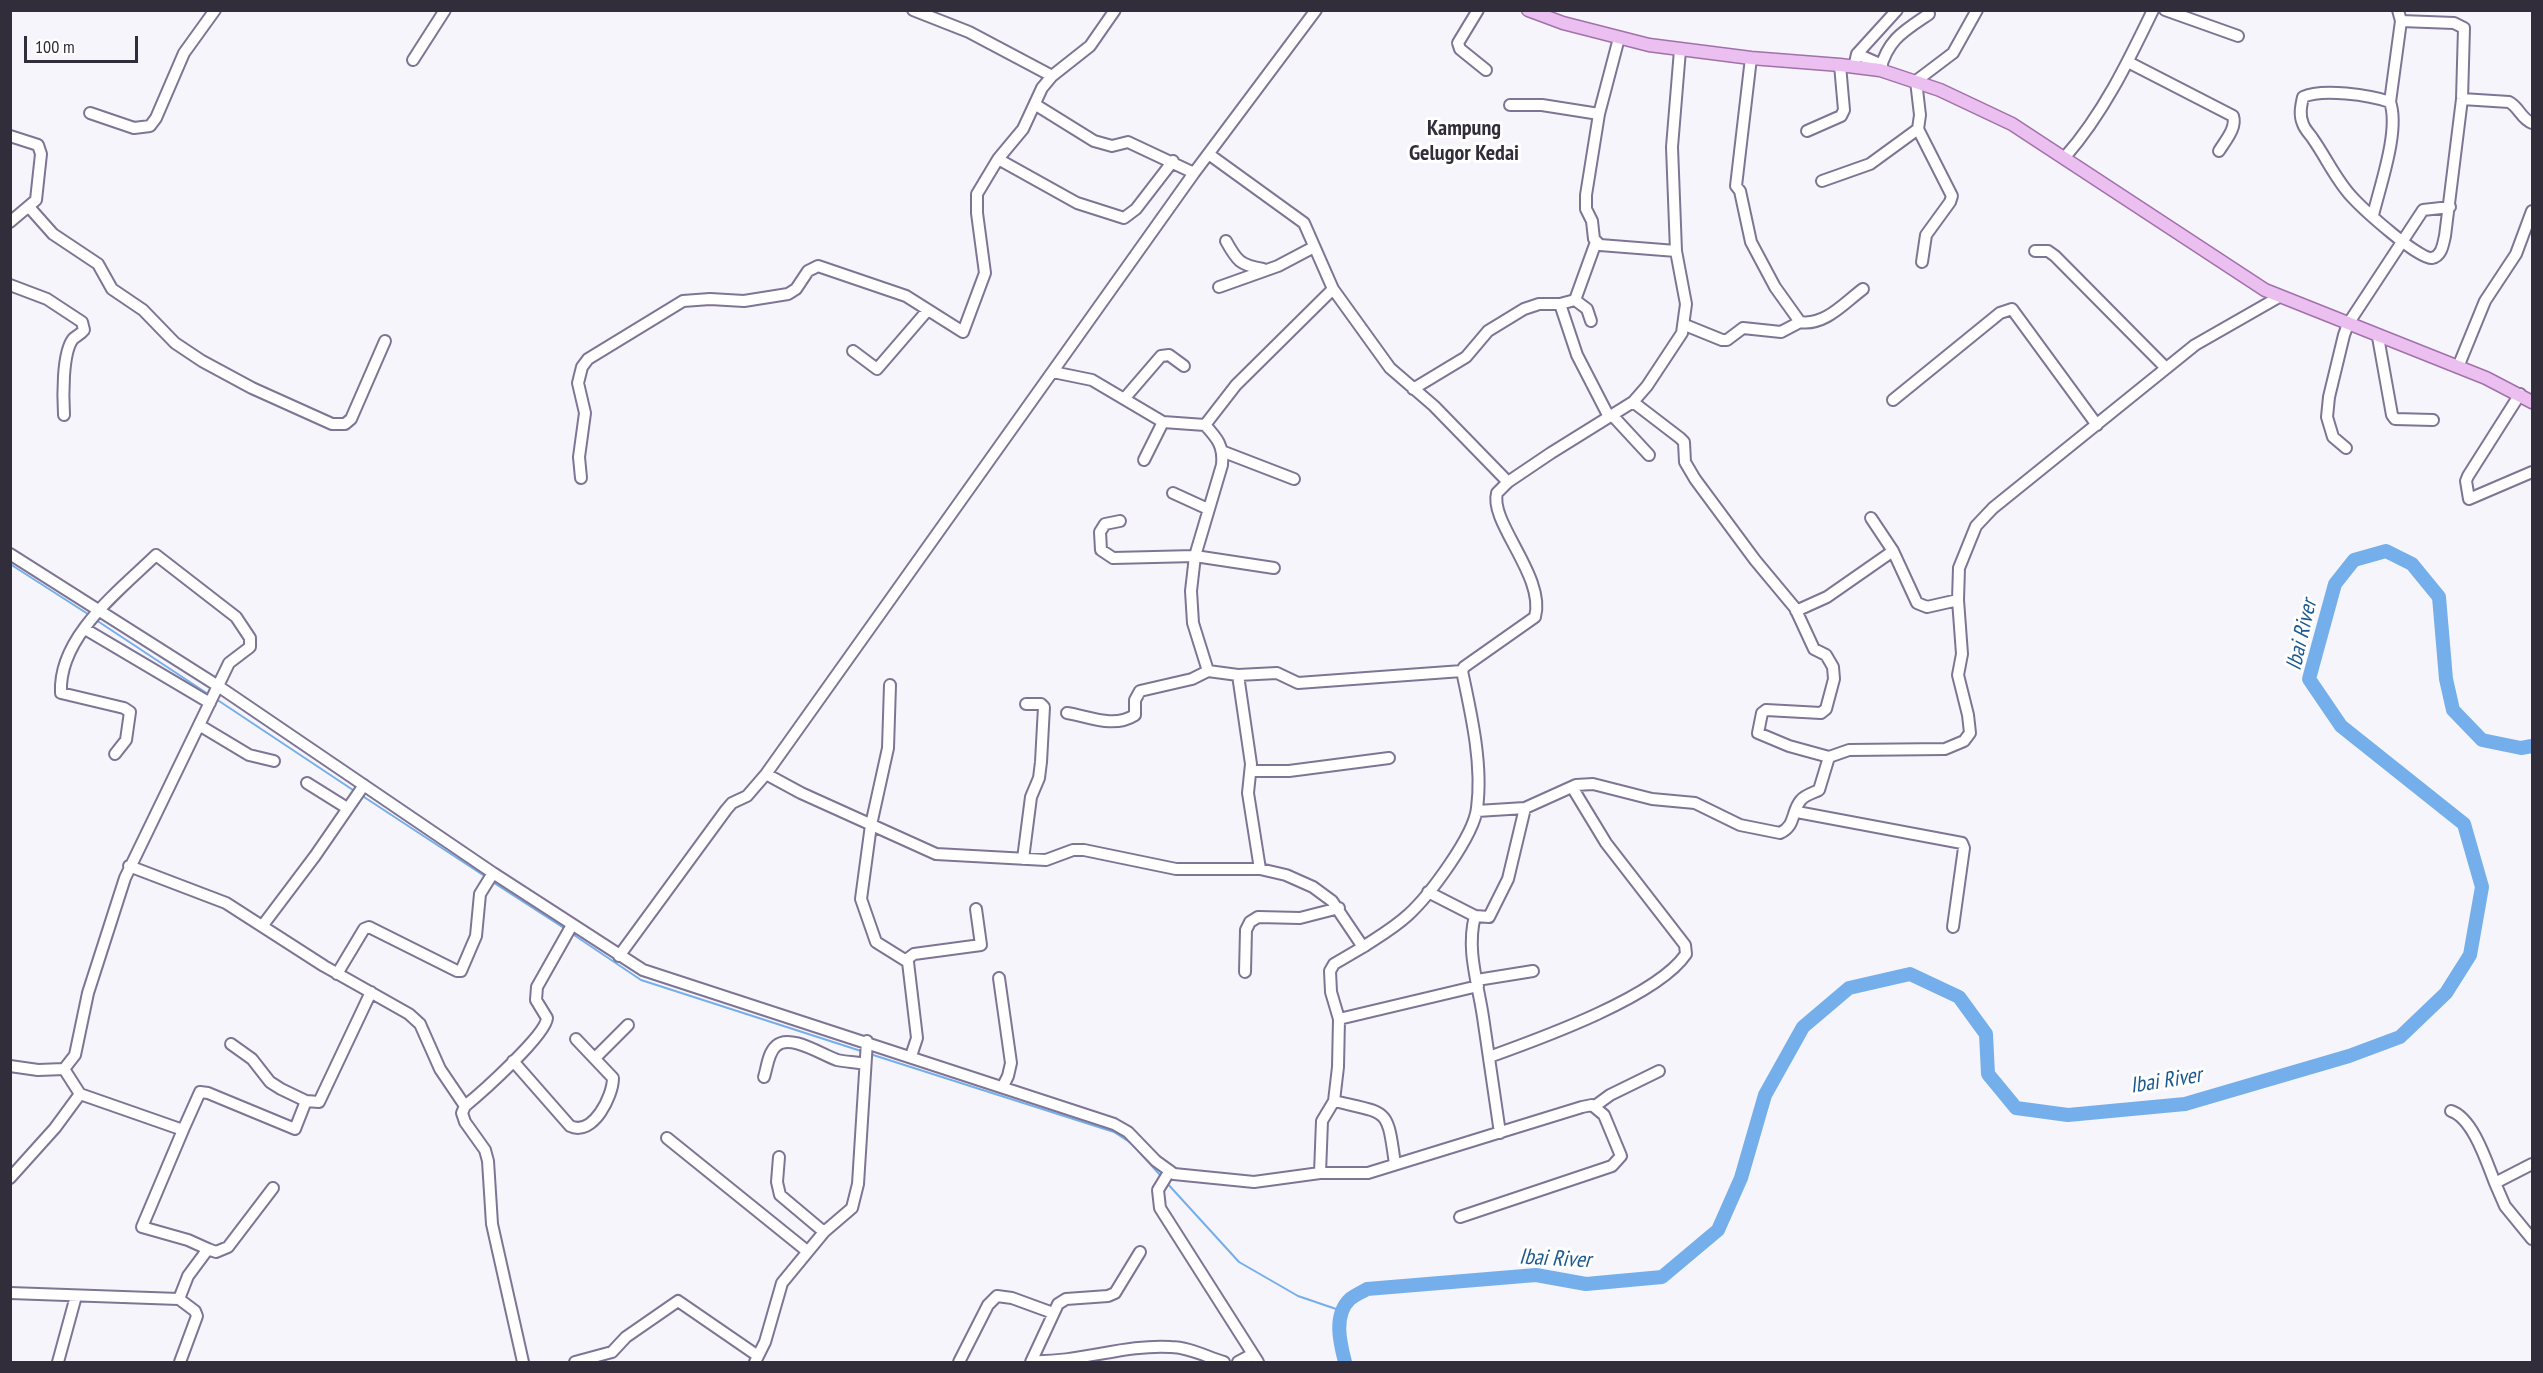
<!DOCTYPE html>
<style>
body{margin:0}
#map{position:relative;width:2543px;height:1373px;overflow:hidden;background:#f7f5fc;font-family:"PT Sans Narrow",sans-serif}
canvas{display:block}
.frame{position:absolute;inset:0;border:12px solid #312d3a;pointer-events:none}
.scale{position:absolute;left:24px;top:36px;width:114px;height:27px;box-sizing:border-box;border:3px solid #312d3a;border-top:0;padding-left:8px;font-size:18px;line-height:21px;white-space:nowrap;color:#312d3a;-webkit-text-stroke:4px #fff;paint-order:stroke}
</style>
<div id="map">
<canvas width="2543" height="1373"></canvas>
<div class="frame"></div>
<div class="scale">100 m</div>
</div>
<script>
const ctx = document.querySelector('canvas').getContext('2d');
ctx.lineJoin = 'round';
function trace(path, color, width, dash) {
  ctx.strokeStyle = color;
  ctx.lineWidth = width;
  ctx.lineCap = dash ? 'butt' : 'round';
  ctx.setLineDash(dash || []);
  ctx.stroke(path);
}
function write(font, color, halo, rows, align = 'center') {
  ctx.font = font + ' "PT Sans Narrow",sans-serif';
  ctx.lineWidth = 6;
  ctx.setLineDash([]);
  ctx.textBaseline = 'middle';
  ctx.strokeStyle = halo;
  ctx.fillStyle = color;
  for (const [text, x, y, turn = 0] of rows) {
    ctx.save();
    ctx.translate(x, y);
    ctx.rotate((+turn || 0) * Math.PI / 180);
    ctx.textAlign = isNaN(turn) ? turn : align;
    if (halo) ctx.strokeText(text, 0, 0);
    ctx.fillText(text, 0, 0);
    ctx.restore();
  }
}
const stream = new Path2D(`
 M 10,564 L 91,616
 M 96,620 L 208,694
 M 216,699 L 356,792
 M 361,795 L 486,877
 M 491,881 L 567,930
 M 571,933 L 641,980 L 861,1051
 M 870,1054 L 1114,1132 L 1131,1143 L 1161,1176
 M 1166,1182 L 1239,1262 L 1298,1296 L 1342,1311`);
const river = new Path2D(`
 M 1345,1362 C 1340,1343 1333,1315 1350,1299 C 1355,1295 1362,1292 1367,1289 L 1536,1275 L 1586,1284 L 1662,1277 L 1718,1230 L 1741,1178 L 1765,1095 L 1803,1027 L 1849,988 L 1910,974 L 1959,997 L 1986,1034 L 1988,1074 L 2016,1108 L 2068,1115 L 2185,1104 L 2349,1056 L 2400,1037 L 2446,993 L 2470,955 L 2482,887 L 2464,824 L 2341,726 L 2309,679 L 2335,584 L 2354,560 L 2386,551 L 2412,564 L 2439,597 L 2446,679 L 2453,710 L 2482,740 L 2521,748 L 2532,746`);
const minor = new Path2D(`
 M 913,10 L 969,32 L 1052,76 L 1090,46 L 1115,10
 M 1478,10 L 1458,43 L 1460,49 L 1486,70
 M 2165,10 L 2238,36
 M 1619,38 L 1599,114 L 1586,195 L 1586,209 L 1592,221 L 1594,239 L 1600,245 L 1676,251
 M 1857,54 L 1882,65
 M 1751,58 L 1736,186 L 1740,191 L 1751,242 L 1775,287 L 1800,322 C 1825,326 1844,303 1863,289
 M 413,60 L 445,10
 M 2128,62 L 2233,116 C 2237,128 2225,141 2219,151
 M 1854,67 L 1857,54 L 1897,10
 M 1880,70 C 1888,39 1904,31 1929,14
 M 1052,76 L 1042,88 L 1023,129 L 998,159 L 1077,203 L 1124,218 L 1136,209 L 1173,161
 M 2462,99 L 2509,102 C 2519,107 2521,119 2532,123
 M 2390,102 L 2401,21
 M 1036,105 L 1094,141 L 1112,146 L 1128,142 L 1194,173
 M 1510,105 L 1542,105 L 1599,114
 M 90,113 L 134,128 L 150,126 L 156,118 L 184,53 L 215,10
 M 1918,129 L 1952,196 L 1950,202 L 1926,235 L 1922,262
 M 1807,131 L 1841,116 L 1844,110 L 1840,65
 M 10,136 L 38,145 L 41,154 L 36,200 L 10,222
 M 1210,155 L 1304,223 L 1333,289 L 1390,368 L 1434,406 L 1508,482
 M 2065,157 C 2103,114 2128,62 2153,10
 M 1822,181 L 1870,164 L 1918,129 L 1920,115 L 1916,81 L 1953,53 L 1977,10
 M 29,207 L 53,234 L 98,264 L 112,289 L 143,310 L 175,343 L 202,361 L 252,388 L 332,424 L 345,424 L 351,419 L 385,341
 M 2373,215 C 2380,186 2400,130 2390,102 C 2370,95 2322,88 2303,97 C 2301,106 2299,115 2303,124 C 2305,130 2310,134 2313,139 C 2327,159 2336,180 2352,197 C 2363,209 2419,260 2432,258 C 2442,256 2443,244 2445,236 L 2462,99 L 2464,28 L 2454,23 L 2401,21 L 2398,10
 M 1226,241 C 1237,261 1240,265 1263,269
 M 2035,251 L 2048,251 L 2055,256 L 2166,368
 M 10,285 L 47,299 L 82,322 L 84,330 C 81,334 76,336 73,339 C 62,353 63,398 64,415
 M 1219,287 L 1278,266 L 1314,247
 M 1575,300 L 1596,242
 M 1591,321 L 1587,309 L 1575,300 L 1560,304 L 1577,355 L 1609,417
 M 1685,325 L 1722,340 L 1727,340 L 1743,328 L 1781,332 L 1800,322
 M 2378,337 L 2392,415 L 2395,419 L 2433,420
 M 853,351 L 877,369 L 927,311
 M 2458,367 L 2485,301 L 2516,254 L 2532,211
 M 1053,372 L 1092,380 L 1163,422 L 1205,425 L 1236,385 L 1333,289
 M 1413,389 L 1466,357 L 1488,331 L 1524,309 L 1539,304 L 1560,304
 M 2520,394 L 2468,476 L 2466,481 L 2469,499 L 2532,472
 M 1124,399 L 1161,356 L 1169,355 L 1184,366
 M 1893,400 L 2000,313 L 2012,309 L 2097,425
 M 1633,402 L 1680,438 L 1684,442 L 1685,462 L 1695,479 L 1755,560 L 1795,608 L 1814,649 L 1826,655 L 1833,667 L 1834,679 L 1826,709 L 1821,713 L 1766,710 L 1762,713 L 1758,733 L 1789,746 L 1829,757
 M 1612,415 L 1649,455
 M 1205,425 C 1217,438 1224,446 1222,465 L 1195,556 L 1191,591 L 1193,623 L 1208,671 L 1238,675 L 1251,764 L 1248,793 L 1260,869
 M 2346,448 L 2333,437 L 2327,417 L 2329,397 L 2344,335 L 2348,324 L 2423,210 L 2450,207
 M 1224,452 L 1294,479
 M 1144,460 L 1163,422
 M 581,478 L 579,457 L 585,413 L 578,383 L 582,367 L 588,359 L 683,301 L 710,299 L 744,301 L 788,294 L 796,289 L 808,271 L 818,266 L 906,296 L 963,332 L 985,273 L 977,213 L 977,194 L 998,159
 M 1173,493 L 1208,509
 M 1871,518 L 1893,551 L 1917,603 L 1927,607 L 1958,600
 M 1120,521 L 1105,524 L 1100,532 L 1101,550 L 1113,558 L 1195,556 L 1274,568
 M 10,554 L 218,686 L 493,873 L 643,970 L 1114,1124 L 1128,1132 L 1156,1161 L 1174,1174 L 1254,1182 L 1320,1173 L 1368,1173 L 1582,1107 L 1592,1105 L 1604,1115 L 1621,1156 L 1612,1166 L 1460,1217
 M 1796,611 L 1827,597 L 1893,551
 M 85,629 L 210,703
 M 1238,675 L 1277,673 L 1298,683 L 1462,671
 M 890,685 L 888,748 L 871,825 L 861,899 L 876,942 L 908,962 L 917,1038 L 911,1056
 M 1067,713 C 1088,716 1113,729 1135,715 L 1135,700 L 1140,691 L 1192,679 L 1208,671
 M 199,725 L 249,755 L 274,761
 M 1251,771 L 1289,771 L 1389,758
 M 766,774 L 801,793 L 936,854 L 1046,860 L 1073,850 L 1084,850 L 1176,869 L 1260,869 L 1286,875 L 1313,887 L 1332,901 L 1363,947 L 1334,964 L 1330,971 L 1331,992 L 1339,1019 L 1338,1067 L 1334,1101 L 1322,1121 L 1320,1173
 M 307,783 L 347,808
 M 1477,811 L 1525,808 L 1576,785 L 1593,784 L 1652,799 L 1695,803 L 1740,825 L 1780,833 C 1796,826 1791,811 1801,800 C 1805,795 1813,793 1819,790 L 1829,757 L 1849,750 L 1945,749 L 1964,741 L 1970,733 L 1968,715 L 1958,675 L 1962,654 L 1958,600 L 1959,568 L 1976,526 L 1993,508 L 2195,345 L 2279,297
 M 1797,812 L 1962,843 L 1964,848 L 1953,927
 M 1023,859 L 1031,797 L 1039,778 L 1041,762 L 1044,707 L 1041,704 L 1026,704
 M 129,866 L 226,903 L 324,966 L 409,1014 L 420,1024 L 440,1069 L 465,1106
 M 1428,892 L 1475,916 L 1489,917 L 1508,879 L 1525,808
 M 1475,916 C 1466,950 1478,983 1483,1017 C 1489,1056 1494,1094 1500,1133
 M 263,925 L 315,856 L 364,785
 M 1363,947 C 1378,937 1394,928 1408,915 C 1429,896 1474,836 1477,808 C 1483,765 1471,713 1462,671 L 1464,667 L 1535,617 C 1546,577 1489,522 1497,493 L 1508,482 L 1551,453 L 1633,402 L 1647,386 L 1682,333 L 1686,304 L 1676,251 L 1672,147 L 1680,50
 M 619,956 L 726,810 L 732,803 L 747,796 L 766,774 L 1194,173 L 1316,10
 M 906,960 L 914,954 L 981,945 L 976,909
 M 1245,972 L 1246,930 L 1250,922 L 1258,917 L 1300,918 L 1339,908
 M 337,974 L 364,929 L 369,927 L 457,971 L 461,971 L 476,936 L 480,894 L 493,873
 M 999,978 L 1011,1063 L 1008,1076 L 1003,1086
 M 1477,980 L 1533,971
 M 1339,1019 L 1478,986
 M 231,1044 L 252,1059 L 270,1082 L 281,1089 L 306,1101 L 319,1102 L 371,992
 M 1489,1057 C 1539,1039 1657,997 1686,954 L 1685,945 L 1606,843 L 1572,787
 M 595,1058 L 628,1025
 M 513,1061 L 570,1126 C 593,1137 613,1096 613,1078 L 576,1039
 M 10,1066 L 38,1070 L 64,1069 L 75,1055 L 88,993 L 125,878 L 229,663 L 250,647 L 250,638 L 236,617 L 156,555 C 119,591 58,637 61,693 L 124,708 L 130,712 L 126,740 L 115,754
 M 64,1069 L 80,1094
 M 764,1077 C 767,1068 768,1053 776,1046 C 790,1033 822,1055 837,1060 C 846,1062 856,1062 865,1064
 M 1334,1101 C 1389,1114 1387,1107 1395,1164
 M 1595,1106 L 1610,1095 L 1659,1071
 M 2451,1111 C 2473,1118 2487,1163 2495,1183 L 2532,1164
 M 183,1130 L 200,1092 L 208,1093 L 295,1129 L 306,1101
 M 667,1138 L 807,1251
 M 779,1157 L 777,1182 L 780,1195 L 824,1232
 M 1169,1172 L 1158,1190 L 1160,1208 L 1258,1362
 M 10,1178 L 55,1128 L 80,1094 L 183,1130 L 142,1227 L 188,1240 L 208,1249
 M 2495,1183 L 2505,1206 L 2532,1239
 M 10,1293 L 179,1299 L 195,1311 L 197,1316 L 180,1362
 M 179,1299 L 188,1276 L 208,1249 L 216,1252 L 228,1247 L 273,1188
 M 1032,1361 C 1079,1363 1124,1344 1171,1347 C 1188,1347 1207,1357 1224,1362
 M 58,1362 L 76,1296
 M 523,1362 L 492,1224 L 488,1161 L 485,1150 L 465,1122 L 462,1113 L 465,1106 C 481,1093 546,1035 547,1018 L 536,1000 L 537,987 L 572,925
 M 575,1362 L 612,1352 L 626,1337 L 678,1301 L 758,1356
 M 755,1362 L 765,1342 L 782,1283 L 824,1232 L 852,1208 L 858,1184 L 867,1041
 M 959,1362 L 988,1305 L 997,1296 L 1012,1298 L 1053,1313
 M 1031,1362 L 1058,1304 L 1066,1299 L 1108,1296 L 1115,1293 L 1140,1252
 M 1238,1362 L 1253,1354`);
const major = new Path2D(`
 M 1528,10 L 1563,23 L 1649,45 L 1751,58 L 1840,65 L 1880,70 L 1940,90 L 2012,124 L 2265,290 L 2486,378 L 2532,402`);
const neighbourhoodNames = [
 ["Kampung",1464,129],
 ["Gelugor Kedai",1464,154]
];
const waterNames = [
 ["Ibai River",2302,635,-77],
 ["Ibai River",2166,1081,-9],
 ["Ibai River",1555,1259,3]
];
trace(stream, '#74afeb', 2);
trace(river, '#74afeb', 14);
trace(minor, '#7e7594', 14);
trace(major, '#a171aa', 15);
trace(minor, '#fff', 10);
trace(major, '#ebc0f0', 12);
write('bold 22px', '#312d3a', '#fff', neighbourhoodNames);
write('italic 22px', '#1b5990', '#fff', waterNames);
</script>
